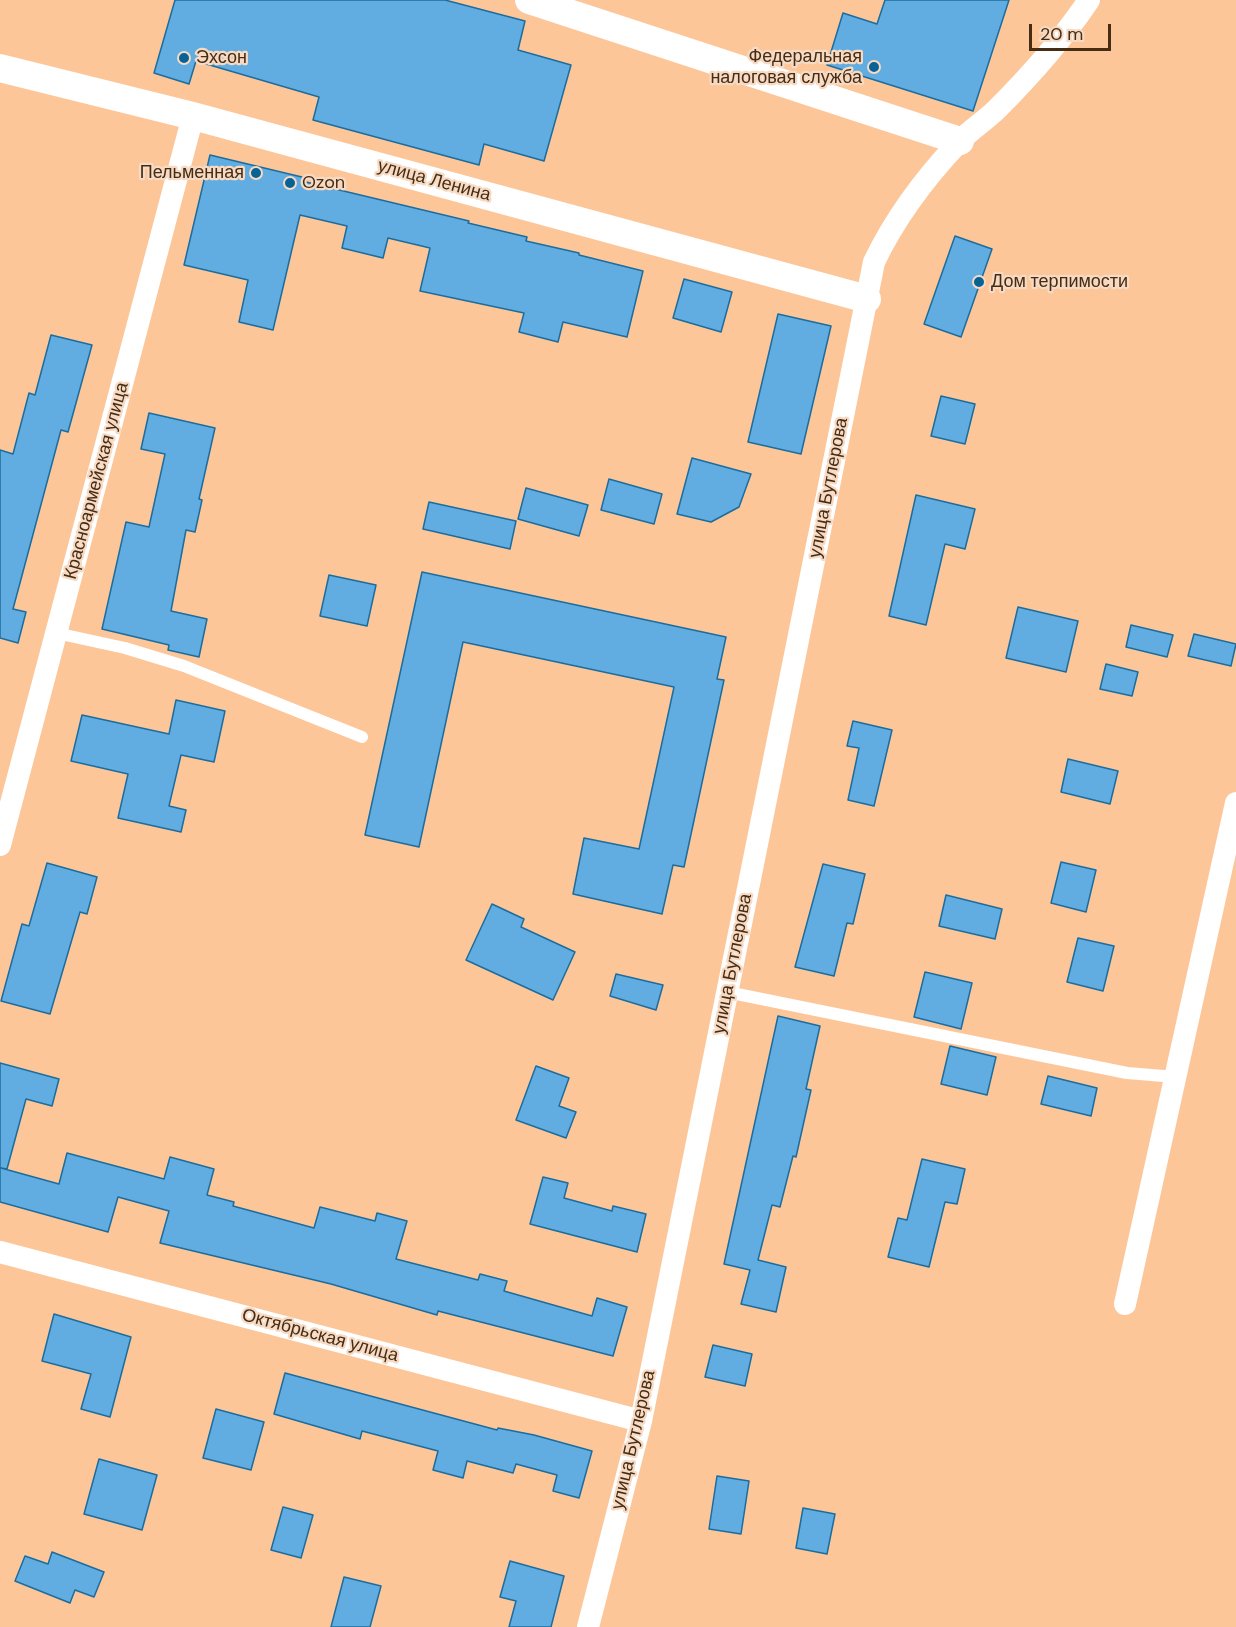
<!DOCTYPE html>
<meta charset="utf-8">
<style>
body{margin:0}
#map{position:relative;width:1236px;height:1627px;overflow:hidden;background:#fdc699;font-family:"DM Sans",sans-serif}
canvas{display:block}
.scale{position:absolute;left:1029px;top:24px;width:82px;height:27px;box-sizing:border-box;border:3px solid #472c14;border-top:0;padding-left:8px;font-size:18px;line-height:21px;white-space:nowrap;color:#472c14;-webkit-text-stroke:4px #f6dac3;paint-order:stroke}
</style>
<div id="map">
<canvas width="1236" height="1627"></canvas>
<div class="scale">20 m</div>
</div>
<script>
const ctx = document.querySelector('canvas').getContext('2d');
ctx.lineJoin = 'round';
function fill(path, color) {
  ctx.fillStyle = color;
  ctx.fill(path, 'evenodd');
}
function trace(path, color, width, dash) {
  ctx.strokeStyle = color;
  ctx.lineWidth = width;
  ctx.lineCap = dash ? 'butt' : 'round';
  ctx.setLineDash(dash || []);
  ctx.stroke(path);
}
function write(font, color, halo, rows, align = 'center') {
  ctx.font = font + ' "DM Sans",sans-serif';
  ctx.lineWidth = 4.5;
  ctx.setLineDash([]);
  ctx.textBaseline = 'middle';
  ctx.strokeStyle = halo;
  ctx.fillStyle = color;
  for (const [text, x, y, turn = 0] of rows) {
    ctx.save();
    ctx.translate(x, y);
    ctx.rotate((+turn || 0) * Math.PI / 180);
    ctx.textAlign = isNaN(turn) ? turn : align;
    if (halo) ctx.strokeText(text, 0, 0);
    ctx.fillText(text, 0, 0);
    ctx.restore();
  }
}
const building = new Path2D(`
 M 175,0 L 445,0 L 525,21 L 518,50 L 571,65 L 544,161 L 484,144 L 479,165 L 313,120 L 319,97 L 196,61 L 189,84 L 154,73 Z
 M 885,0 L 1009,0 L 973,111 L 827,65 L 843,13 L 877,24 Z
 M 210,155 L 306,178 L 306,182 L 469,221 L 468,223 L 527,237 L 526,241 L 579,253 L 579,255 L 643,271 L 627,337 L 563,322 L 558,342 L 519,332 L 524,313 L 420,291 L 430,248 L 388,238 L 383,258 L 342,248 L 347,226 L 300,215 L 273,330 L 239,322 L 248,280 L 184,265 Z
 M 955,236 L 992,249 L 961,337 L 924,324 Z
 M 684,279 L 732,292 L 721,332 L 673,318 Z
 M 778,314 L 831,326 L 801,454 L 748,442 Z
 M 51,335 L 92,345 L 68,432 L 61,430 L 13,609 L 26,612 L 18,643 L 0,638 L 0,450 L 13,454 L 29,393 L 35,395 Z
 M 941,396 L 975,404 L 965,444 L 931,436 Z
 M 149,413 L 215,428 L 199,499 L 202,500 L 195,532 L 186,530 L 171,611 L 207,619 L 199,657 L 168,650 L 169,645 L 102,629 L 126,522 L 149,527 L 165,454 L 141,449 Z
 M 692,458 L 751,474 L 739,507 L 711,522 L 677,514 Z
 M 609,479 L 662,494 L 654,524 L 601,510 Z
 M 526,488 L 588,505 L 579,536 L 518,519 Z
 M 916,495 L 975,509 L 965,549 L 945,544 L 926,625 L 889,616 Z
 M 429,502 L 516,521 L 510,549 L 423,529 Z
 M 422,572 L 726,637 L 717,679 L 724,680 L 684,867 L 673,865 L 662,914 L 573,894 L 584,838 L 639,849 L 674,687 L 463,642 L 419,847 L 365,835 Z
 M 329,575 L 376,585 L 367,626 L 320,616 Z
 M 1018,607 L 1078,621 L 1066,672 L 1006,658 Z
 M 1131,625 L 1173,635 L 1167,657 L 1126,647 Z
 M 1194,634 L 1236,644 L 1231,666 L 1188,656 Z
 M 1106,664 L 1138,672 L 1132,696 L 1100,689 Z
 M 176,700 L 225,711 L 214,762 L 181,755 L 169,806 L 186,810 L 181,832 L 118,818 L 128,774 L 71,761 L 82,715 L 169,734 Z
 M 853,721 L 892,730 L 874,806 L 848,800 L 859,748 L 847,746 Z
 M 1068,759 L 1118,771 L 1110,804 L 1061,792 Z
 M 1061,862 L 1096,870 L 1086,912 L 1051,903 Z
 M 47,863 L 97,877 L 87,914 L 80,912 L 50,1014 L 1,1001 L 22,924 L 29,926 Z
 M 823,864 L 865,874 L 853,924 L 847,923 L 834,976 L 795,967 Z
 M 946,895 L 1002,909 L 995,939 L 939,926 Z
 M 492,904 L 524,919 L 521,927 L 575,952 L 553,1000 L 466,960 Z
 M 1078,938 L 1114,946 L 1103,991 L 1067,982 Z
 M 925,972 L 972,983 L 961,1029 L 914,1017 Z
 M 616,974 L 663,985 L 656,1010 L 610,996 Z
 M 778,1016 L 820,1026 L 806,1089 L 811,1090 L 796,1157 L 793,1156 L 780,1207 L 772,1205 L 758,1260 L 786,1267 L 776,1312 L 741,1304 L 750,1270 L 724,1264 Z
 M 950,1046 L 996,1057 L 987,1095 L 941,1084 Z
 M 0,1063 L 59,1079 L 52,1106 L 26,1099 L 7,1169 L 1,1168 L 59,1184 L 67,1153 L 164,1179 L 170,1157 L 214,1169 L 207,1195 L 234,1202 L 233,1206 L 314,1228 L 320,1207 L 375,1221 L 377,1213 L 407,1221 L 396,1259 L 478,1280 L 480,1274 L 507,1281 L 504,1291 L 592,1316 L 597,1298 L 627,1307 L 613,1356 L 438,1311 L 437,1315 L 331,1284 L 160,1243 L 169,1211 L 118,1197 L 108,1232 L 0,1202 Z
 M 536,1066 L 569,1078 L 559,1106 L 576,1112 L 566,1138 L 516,1120 Z
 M 1048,1076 L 1097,1088 L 1091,1116 L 1041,1104 Z
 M 922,1159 L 965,1169 L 957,1204 L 945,1202 L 929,1267 L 888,1257 L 898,1218 L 907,1220 Z
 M 543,1177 L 568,1183 L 564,1198 L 612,1211 L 613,1206 L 646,1214 L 637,1252 L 530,1224 Z
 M 54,1314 L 131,1337 L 110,1417 L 81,1409 L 91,1374 L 42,1361 Z
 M 713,1345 L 752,1354 L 745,1386 L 705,1377 Z
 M 285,1373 L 497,1430 L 498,1428 L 534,1435 L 592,1451 L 579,1498 L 553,1491 L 557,1475 L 516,1464 L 513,1473 L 467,1461 L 463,1478 L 433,1470 L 438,1451 L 362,1431 L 360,1439 L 274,1414 Z
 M 216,1409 L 264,1422 L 251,1470 L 203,1458 Z
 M 99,1459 L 157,1475 L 142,1530 L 84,1514 Z
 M 717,1476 L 749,1481 L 741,1534 L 709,1529 Z
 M 283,1507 L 313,1515 L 301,1558 L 271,1550 Z
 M 803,1508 L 835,1514 L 827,1554 L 796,1548 Z
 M 52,1552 L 104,1572 L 94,1597 L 75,1590 L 70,1603 L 15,1581 L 25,1556 L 48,1564 Z
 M 510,1561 L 564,1576 L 551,1627 L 509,1627 L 516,1601 L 500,1597 Z
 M 344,1577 L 381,1586 L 370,1627 L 331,1627 Z`);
const service = new Path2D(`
 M 56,633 L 125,648 L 184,666 L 362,737
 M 727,992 L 1127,1073 L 1176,1077`);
const minor = new Path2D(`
 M 0,845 L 193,116
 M 0,1252 L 641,1421
 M 1125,1304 L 1236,803
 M 588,1627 L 641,1421 L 874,262 C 895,218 925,178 959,142 C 970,130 985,121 997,109 C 1031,75 1062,40 1089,0`);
const tertiary = new Path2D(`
 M 529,0 L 960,141
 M 0,68 L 193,116 L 867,299`);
const markers = [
 [184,58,6,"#086293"],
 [874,67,6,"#086293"],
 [256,173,6,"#086293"],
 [290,183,6,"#086293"],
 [979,282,6,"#086293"]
];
const poiNames = [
 ["Федеральная",862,57,"right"],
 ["налоговая служба",862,78,"right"],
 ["Эхсон",196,58],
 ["Пельменная",244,173,"right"],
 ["Ozon",302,183],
 ["Дом терпимости",991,282]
];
const streetNames = [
 ["улица Ленина",434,181,15],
 ["Красноармейская улица",97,481,-75],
 ["улица Бутлерова",829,488,-79],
 ["улица Бутлерова",733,964,-79],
 ["Октябрьская улица",320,1336,15],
 ["улица Бутлерова",634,1440,-77]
];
fill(building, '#61ace1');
trace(building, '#1c6d9e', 1.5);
trace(service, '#fff', 12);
trace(minor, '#fff', 22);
trace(tertiary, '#fff', 28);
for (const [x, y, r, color] of markers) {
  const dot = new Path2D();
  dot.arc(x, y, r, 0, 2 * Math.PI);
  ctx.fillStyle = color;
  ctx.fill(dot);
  trace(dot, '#f6dac3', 2);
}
write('18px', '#472c14', '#f6dac3', poiNames, 'left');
write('18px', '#472c14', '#f6dac3', streetNames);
</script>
